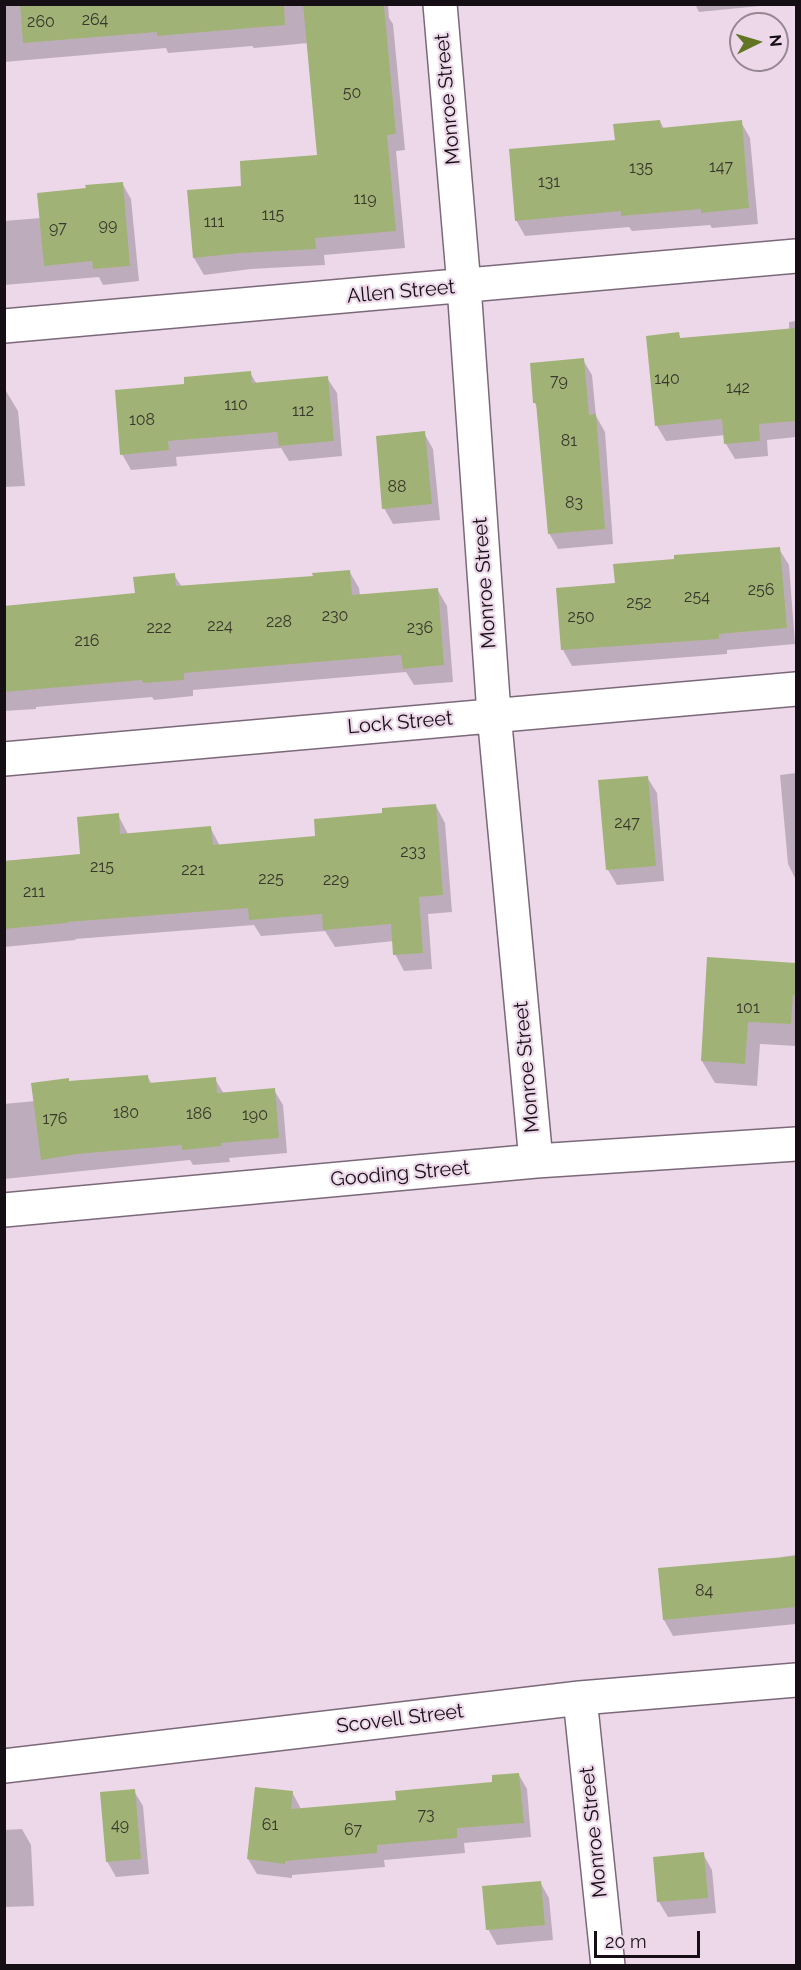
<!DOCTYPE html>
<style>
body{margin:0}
#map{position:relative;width:801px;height:1970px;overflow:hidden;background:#edd8ea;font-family:Raleway,sans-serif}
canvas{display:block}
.frame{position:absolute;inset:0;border:6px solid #150e14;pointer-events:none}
.north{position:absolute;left:729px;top:12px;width:60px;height:60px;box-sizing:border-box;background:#edd8ea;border:2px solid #978794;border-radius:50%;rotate:85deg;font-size:16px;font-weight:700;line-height:24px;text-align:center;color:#150e14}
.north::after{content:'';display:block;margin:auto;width:21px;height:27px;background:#627524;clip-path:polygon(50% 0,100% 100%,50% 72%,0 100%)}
.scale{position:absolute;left:594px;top:1931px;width:106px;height:27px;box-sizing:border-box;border:3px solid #150e14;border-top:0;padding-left:8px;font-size:18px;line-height:21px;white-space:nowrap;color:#150e14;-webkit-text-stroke:4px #edd8ea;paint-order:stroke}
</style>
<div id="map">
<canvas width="801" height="1970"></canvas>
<div class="frame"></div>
<div class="north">N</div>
<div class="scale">20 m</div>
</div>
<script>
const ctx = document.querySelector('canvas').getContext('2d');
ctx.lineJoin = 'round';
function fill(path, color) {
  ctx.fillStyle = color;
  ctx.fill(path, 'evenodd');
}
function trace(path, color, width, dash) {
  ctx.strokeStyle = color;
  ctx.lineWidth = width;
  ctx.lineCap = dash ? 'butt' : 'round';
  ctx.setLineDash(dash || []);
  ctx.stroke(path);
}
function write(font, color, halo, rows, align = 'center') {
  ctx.font = font + ' Raleway,sans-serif';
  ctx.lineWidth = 4.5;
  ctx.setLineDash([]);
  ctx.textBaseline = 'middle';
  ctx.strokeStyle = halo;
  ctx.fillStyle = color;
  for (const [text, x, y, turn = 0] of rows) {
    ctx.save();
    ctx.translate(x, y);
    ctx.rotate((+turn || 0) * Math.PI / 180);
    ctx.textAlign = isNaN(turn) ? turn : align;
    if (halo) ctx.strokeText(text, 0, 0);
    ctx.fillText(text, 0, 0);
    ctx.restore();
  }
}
const shadow = new Path2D(`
 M 4,4 L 388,4 L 389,18 L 393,24 L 405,150 L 396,151 L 405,248 L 324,255 L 325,265 L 251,269 L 204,275 L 194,258 L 188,192 L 243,187 L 318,157 L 308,43 L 254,48 L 252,46 L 168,53 L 166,48 L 4,62 Z
 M 695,4 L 780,4 L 699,12 Z
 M 660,121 L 664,129 L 741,122 L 750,138 L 758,224 L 712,228 L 710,225 L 632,231 L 629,227 L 525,236 L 516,220 Z
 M 122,183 L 131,199 L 139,281 L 103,285 L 99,277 L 4,285 L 4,221 L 41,218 L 87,190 Z
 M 796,321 L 796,437 L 767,440 L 768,456 L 735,459 L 726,444 L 725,435 L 666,441 L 657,426 L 678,334 L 681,339 L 789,330 L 789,322 Z
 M 583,360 L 592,375 L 596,416 L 605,432 L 613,544 L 558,549 L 549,533 L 537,408 L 535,403 Z
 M 250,373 L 257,384 L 327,378 L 337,393 L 342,456 L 289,461 L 281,448 L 176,457 L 177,466 L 131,470 L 122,454 L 186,385 Z
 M 4,391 L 6,391 L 18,411 L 25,486 L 4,487 Z
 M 424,433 L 433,449 L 440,520 L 393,524 L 384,508 Z
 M 779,549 L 789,565 L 795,644 L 727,650 L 727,654 L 572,666 L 563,650 L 616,584 Z
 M 349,571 L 359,588 L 360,596 L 437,589 L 447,606 L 453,682 L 414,685 L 406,672 L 193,690 L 193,696 L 154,700 L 152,697 L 36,707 L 36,709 L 4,711 L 4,607 L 136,595 L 174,575 L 182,587 L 314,578 Z
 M 796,773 L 796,880 L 788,864 L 780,775 Z
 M 647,777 L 657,793 L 664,881 L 617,885 L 608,870 Z
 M 436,806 L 445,823 L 452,912 L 428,914 L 432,969 L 404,971 L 395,954 L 394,941 L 335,947 L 325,931 L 261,936 L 254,925 L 75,939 L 76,940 L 4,947 L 4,861 L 82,855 L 118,815 L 128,834 L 210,827 L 220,846 L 317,837 L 384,814 Z
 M 708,959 L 796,964 L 796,1046 L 760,1044 L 757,1086 L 715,1083 L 702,1061 Z
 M 147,1076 L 152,1084 L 215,1079 L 224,1094 L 274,1090 L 283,1105 L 287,1153 L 229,1158 L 230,1162 L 193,1165 L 190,1160 L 4,1179 L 4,1104 L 35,1101 L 70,1083 Z
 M 796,1555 L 796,1624 L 673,1636 L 664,1620 L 660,1570 L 782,1559 L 782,1557 Z
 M 519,1775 L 527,1789 L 531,1837 L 464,1843 L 465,1853 L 384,1860 L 385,1867 L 292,1875 L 292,1878 L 257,1874 L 248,1859 L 292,1792 L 300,1807 L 300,1810 L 398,1802 L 494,1784 Z
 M 134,1791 L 143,1806 L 149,1874 L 116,1877 L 107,1861 Z
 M 22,1829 L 31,1845 L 34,1906 L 4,1907 L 4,1830 Z
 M 703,1854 L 712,1870 L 716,1913 L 668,1917 L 659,1902 Z
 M 540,1882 L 549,1898 L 553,1940 L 497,1945 L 488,1929 Z`);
const building = new Path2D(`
 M 20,4 L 284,4 L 285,25 L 157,36 L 157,32 L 23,43 Z
 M 303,4 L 384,5 L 396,134 L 387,135 L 396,231 L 315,238 L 316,249 L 241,253 L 193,258 L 187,190 L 241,186 L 240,161 L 317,155 Z
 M 660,120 L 661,128 L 742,120 L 749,208 L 701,213 L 701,209 L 621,216 L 621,211 L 515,221 L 509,149 L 615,140 L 613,124 Z
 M 123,182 L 130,266 L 93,269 L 92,261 L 44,266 L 37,193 L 86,188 L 85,185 Z
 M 796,328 L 796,421 L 759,424 L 760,441 L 724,444 L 722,419 L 655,426 L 646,336 L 679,332 L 680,338 Z
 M 584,358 L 589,415 L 596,414 L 605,529 L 548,534 L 536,403 L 533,403 L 530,363 Z
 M 251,371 L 252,383 L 328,376 L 334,441 L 279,446 L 277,432 L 168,441 L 169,450 L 120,455 L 115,390 L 184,384 L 184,377 Z
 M 425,431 L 432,504 L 382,509 L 376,436 Z
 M 780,547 L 787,628 L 719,634 L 719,639 L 561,650 L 556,588 L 615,583 L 613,564 L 674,559 L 674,555 Z
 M 350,570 L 352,595 L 438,588 L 444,665 L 403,669 L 401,655 L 184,673 L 184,680 L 143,683 L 142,680 L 4,692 L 4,606 L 135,593 L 133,577 L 175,573 L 176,586 L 313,576 L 312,573 Z
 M 648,776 L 656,866 L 606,870 L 598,780 Z
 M 436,804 L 443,895 L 419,897 L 423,953 L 393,955 L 391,924 L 323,930 L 322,914 L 249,920 L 248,908 L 67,922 L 67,923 L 4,929 L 4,861 L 80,854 L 77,817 L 119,813 L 120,834 L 211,826 L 213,845 L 315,836 L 314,819 L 382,813 L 382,808 Z
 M 707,957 L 796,963 L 796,995 L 793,995 L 791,1024 L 748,1022 L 745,1064 L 701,1061 Z
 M 148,1075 L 149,1083 L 216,1077 L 217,1093 L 275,1088 L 279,1138 L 221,1143 L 222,1146 L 182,1150 L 182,1145 L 77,1154 L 41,1160 L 31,1083 L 69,1078 L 69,1081 Z
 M 796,1556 L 796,1607 L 663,1620 L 658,1568 Z
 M 519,1773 L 524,1823 L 457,1828 L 457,1838 L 377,1845 L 377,1853 L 285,1861 L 285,1864 L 247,1859 L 255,1787 L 293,1791 L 291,1809 L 396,1800 L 395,1791 L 492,1782 L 492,1775 Z
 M 135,1789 L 141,1859 L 106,1862 L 100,1792 Z
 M 704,1852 L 708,1898 L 657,1902 L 653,1857 Z
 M 541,1881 L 545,1925 L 486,1930 L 482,1886 Z`);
const minor = new Path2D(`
 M 440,4 L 464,286 L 494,714 L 536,1161
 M 4,326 L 796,256
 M 4,759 L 796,689
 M 4,1210 L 536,1161 L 796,1144
 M 580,1698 L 608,1966
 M 4,1766 L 580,1698 L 796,1680`);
const numberNames = [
 ["264",95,20],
 ["260",41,22],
 ["50",352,93],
 ["147",721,167],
 ["135",641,168],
 ["131",549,182],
 ["119",365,199],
 ["115",273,215],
 ["111",214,222],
 ["99",108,225],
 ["97",58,228],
 ["140",667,379],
 ["79",559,381],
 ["142",738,388],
 ["110",236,405],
 ["112",303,411],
 ["108",142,420],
 ["81",569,441],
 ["88",397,487],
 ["83",574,503],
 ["256",761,590],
 ["254",697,597],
 ["252",639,603],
 ["230",335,616],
 ["250",581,617],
 ["228",279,622],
 ["224",220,626],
 ["222",159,628],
 ["236",420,628],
 ["216",87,641],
 ["247",627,823],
 ["233",413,852],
 ["215",102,867],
 ["221",193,870],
 ["225",271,879],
 ["229",336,880],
 ["211",34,892],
 ["101",748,1008],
 ["180",126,1113],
 ["186",199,1114],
 ["190",255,1115],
 ["176",55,1119],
 ["84",704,1591],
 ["73",426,1815],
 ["49",120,1825],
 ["61",270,1825],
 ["67",353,1830]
];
const streetNames = [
 ["Monroe Street",448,99,-95],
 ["Allen Street",401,292,-5],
 ["Monroe Street",485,583,-94],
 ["Lock Street",400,723,-5],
 ["Monroe Street",527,1067,-95],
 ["Gooding Street",400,1174,-5],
 ["Scovell Street",400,1719,-7],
 ["Monroe Street",594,1832,-96]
];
fill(shadow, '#0003');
fill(building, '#a1b276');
trace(minor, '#7b6979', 36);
trace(minor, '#fff', 33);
write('16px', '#38372c', null, numberNames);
write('20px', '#150e14', '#edd8ea', streetNames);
</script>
